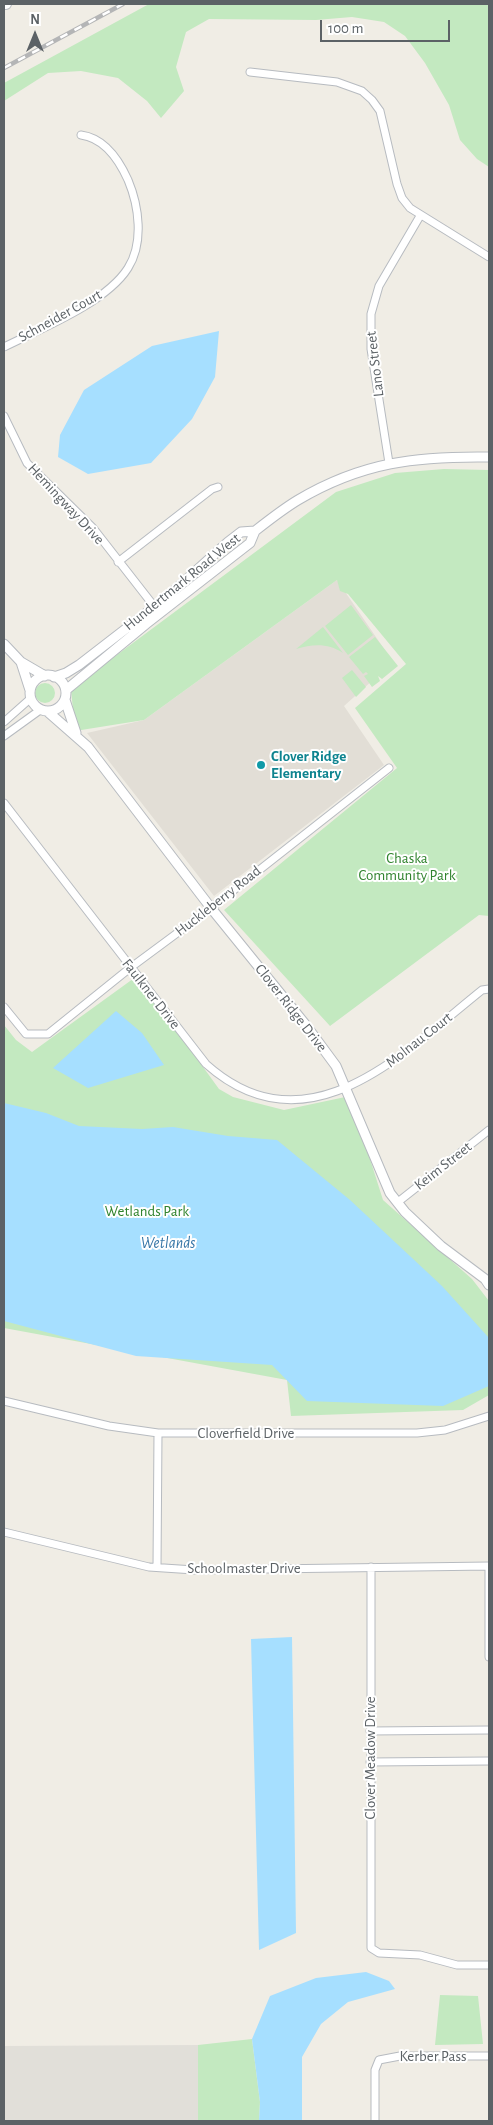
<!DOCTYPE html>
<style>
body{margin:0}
#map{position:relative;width:493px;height:2125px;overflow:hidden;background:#f0ede5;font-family:"Alegreya Sans",sans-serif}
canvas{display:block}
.frame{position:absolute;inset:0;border:5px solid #5c6266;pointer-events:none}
.north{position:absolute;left:10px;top:10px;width:50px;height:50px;-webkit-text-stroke:4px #fff;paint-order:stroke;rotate:0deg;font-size:14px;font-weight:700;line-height:20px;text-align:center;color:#5c6266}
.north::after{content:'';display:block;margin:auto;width:18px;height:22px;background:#5c6266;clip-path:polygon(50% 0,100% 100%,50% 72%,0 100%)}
.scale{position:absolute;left:320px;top:20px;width:130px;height:22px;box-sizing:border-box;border:2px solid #5c6266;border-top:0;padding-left:6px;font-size:15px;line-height:18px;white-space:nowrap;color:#5c6266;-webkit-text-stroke:4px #fff;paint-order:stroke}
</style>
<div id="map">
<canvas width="493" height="2125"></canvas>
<div class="frame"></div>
<div class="north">N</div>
<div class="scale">100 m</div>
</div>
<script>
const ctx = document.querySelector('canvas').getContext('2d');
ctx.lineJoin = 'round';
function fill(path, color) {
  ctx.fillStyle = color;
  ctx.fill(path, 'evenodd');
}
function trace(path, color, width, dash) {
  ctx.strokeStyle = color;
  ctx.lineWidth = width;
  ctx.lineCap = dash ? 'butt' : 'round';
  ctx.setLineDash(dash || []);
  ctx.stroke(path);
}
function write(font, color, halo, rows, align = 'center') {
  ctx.font = font + ' "Alegreya Sans",sans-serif';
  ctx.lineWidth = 4;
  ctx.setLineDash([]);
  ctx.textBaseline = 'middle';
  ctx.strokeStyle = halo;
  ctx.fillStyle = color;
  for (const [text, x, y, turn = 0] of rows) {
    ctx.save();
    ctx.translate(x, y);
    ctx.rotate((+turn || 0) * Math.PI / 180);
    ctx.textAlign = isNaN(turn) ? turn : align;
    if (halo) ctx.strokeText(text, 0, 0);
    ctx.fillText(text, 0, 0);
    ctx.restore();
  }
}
const industrial = new Path2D(`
 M 198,2045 L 198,2121 L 4,2121 L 4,2046 Z`);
const education = new Path2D(`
 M 337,580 L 393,662 L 344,706 L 384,765 L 214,896 L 87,733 L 144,720 Z`);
const green = new Path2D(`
 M 149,4 L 489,4 L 489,167 L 477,159 L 460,140 L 449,105 L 425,63 L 405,36 L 384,22 L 352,17 L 316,20 L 209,19 L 186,32 L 176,67 L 184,91 L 161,118 L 147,101 L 118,78 L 81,71 L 48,73 L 4,101 L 4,83 Z
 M 444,469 L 489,470 L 489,916 L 479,915 L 330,1026 L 224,910 L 397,768 L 355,708 L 406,664 L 348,594 L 340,591 L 337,580 L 144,720 L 75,731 L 71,689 L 336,492 L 395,473 Z
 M 351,605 L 373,635 L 348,655 L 325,626 Z
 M 323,627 L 343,653 C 328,643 313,644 296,649 Z
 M 375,637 L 398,666 L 382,679 L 378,676 L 380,681 L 372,687 L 364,676 L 368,674 L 366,672 L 363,674 L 349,657 Z
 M 352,670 L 366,687 L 356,697 L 342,678 Z
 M35 693a10 10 0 1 1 20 0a10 10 0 1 1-20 0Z
 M 137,976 L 219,1089 L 233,1097 L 284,1110 L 350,1096 L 383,1200 L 472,1279 L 489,1301 L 489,1395 L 463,1410 L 291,1416 L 287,1380 L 4,1328 L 4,1025 L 16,1040 L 32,1052 Z
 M 440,1995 L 478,1996 L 483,2044 L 435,2045 Z
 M 252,2039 L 260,2102 L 259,2121 L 198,2121 L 198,2045 Z`);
const water = new Path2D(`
 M 219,331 L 215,377 L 192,419 L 151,463 L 88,474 L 58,457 L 60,435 L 84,390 L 152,346 Z
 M 116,1011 L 142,1033 L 164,1065 L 88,1088 L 53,1068 Z
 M 4,1103 L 46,1113 L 79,1126 L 142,1129 L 173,1127 L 228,1136 L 277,1140 L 350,1200 L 442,1286 L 489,1338 L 489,1386 L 443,1406 L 307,1401 L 272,1365 L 136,1356 L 4,1321 Z
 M 292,1637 L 296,1933 L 259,1950 L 251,1639 Z
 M 366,1972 L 389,1981 L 395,1989 L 348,2002 L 321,2024 L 302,2057 L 302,2121 L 259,2121 L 260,2102 L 252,2039 L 270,1996 L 316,1978 Z`);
const minor = new Path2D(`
 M 250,72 L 337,82 L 362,91 L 372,100 L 380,111 L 397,184 L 402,198 L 410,208 L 489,257
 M 4,347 C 40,329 106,303 128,268 C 144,243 139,206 128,180 C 119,160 104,138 81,135
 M 4,416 L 27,463 L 93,528 L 157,610
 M 389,463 L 371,349 L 371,314 L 379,286 L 420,216
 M 118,562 L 212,489 L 218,487
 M 4,722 L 31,698
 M 4,736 L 40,710
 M 4,803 L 206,1064 C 307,1154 402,1054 482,990 L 489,989
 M 4,1007 L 26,1034 L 48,1034 L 130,968 L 211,908 L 389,768
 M 398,1202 L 489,1130
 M 4,1401 L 109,1426 L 158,1433 L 417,1433 L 445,1430 L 489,1416
 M 4,1532 L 149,1567 L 194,1570 L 489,1566
 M 489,1566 L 489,1657
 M 157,1567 L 158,1433
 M 371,1567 L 371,1948 L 379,1953 L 420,1955 L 457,1965 L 489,1965
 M 370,1731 L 489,1730
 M 370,1762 L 489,1761
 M 375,2121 L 375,2070 L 379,2060 L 400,2056 L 489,2056`);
const tertiary = new Path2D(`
 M 255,531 C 269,520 283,509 298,500 C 362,462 417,456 489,457
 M 4,644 L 21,662 L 45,676
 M 21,662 L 30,690
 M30 693a18 18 0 1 1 36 0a18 18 0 1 1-36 0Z
 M 54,677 L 66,673 L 79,665 L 167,597 L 228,542 L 241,532 L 255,531
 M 66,690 L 146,624 L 250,543 L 255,531
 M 65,700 L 76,733
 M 47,711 L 88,747 L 211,908 L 305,1024 L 336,1066 L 390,1193 L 405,1212 L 441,1246 L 485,1279 L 489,1285`);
const secondary = new Path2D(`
 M 4,4 L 6,4`);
const rail = new Path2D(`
 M 4,68 L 123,4`);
const markers = [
 [261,765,5,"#0f9aa8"]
];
const streetNames = [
 ["Schneider Court",60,316,-29],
 ["Lano Street",375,364,-97],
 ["Hemingway Drive",66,504,47],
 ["Hundertmark Road West",182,582,-39],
 ["Huckleberry Road",218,901,-38],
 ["Faulkner Drive",151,994,52],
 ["Clover Ridge Drive",291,1008,52],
 ["Molnau Court",419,1040,-38],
 ["Keim Street",443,1166,-38],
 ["Cloverfield Drive",246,1433],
 ["Schoolmaster Drive",244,1568],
 ["Clover Meadow Drive",370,1758,-90],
 ["Kerber Pass",433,2056]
];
const cultureNames = [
 ["Clover Ridge",271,756],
 ["Elementary",271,773]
];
const parkNames = [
 ["Chaska",407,858],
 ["Community Park",407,875],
 ["Wetlands Park",147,1211]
];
const waterNames = [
 ["Wetlands",168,1243]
];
fill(industrial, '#e1dfd9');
fill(education, '#e2ded6');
fill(green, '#c3e9c0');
fill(water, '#a6dfff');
trace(minor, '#b7bbc0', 9);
trace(tertiary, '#b7bbc0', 11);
trace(secondary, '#b8bcc2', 12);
trace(minor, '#fff', 7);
trace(tertiary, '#fff', 9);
trace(secondary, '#fff', 10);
trace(rail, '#b4b5b6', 4.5);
trace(rail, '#fff', 2.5, [8]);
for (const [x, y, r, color] of markers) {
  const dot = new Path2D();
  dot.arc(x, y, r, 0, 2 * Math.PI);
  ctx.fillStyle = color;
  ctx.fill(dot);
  trace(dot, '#fff', 2);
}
write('15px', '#5c6266', '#fff', streetNames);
write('bold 15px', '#0d838f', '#fff', cultureNames, 'left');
write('15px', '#30832e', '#fff', parkNames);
write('italic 16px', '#3676a7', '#fff', waterNames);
</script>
